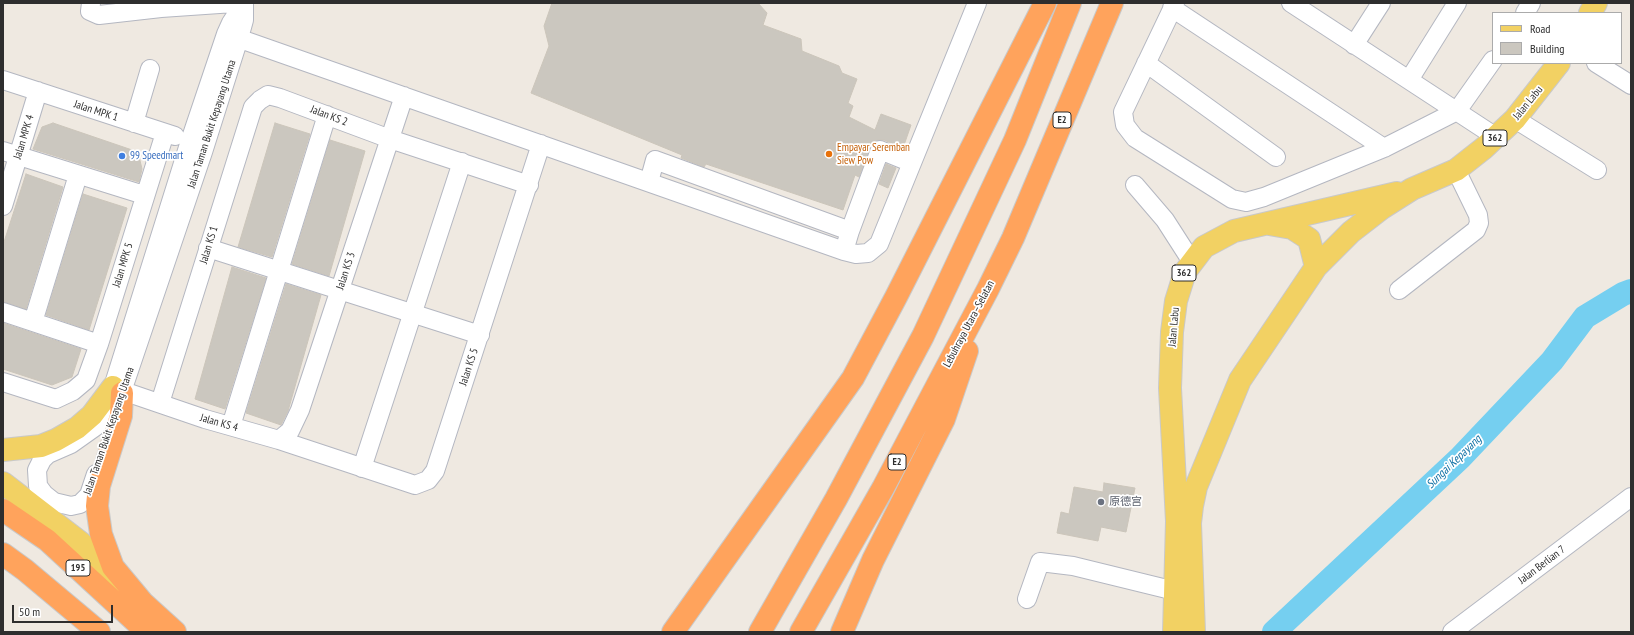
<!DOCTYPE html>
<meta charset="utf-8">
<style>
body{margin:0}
#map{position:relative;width:1634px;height:635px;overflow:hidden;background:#efe9e1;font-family:"PT Sans Narrow",sans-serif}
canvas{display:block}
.frame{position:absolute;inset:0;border:4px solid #2e2e2e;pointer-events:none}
.legend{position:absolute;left:1492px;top:12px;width:130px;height:52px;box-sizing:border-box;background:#fff;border:1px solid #ababab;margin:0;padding:5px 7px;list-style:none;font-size:12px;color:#2e2e2e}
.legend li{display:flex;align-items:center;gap:8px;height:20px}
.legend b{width:20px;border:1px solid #ababab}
.scale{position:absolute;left:12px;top:605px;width:101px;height:18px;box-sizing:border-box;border:2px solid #2e2e2e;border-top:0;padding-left:5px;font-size:12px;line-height:14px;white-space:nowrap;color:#2e2e2e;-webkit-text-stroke:3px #fff;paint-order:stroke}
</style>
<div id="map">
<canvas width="1634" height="635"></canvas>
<div class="frame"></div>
<ul class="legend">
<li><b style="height:5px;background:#f2d163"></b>Road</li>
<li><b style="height:11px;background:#cbc7bf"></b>Building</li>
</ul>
<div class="scale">50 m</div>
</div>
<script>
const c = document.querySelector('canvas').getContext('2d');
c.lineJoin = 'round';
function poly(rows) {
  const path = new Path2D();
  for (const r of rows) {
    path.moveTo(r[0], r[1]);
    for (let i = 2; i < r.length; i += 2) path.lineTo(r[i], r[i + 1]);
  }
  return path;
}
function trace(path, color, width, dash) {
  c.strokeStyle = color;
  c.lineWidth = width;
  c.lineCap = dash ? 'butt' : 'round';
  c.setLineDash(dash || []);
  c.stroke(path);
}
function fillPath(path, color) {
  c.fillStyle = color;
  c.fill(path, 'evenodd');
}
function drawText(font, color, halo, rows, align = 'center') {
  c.font = font + ' "PT Sans Narrow","Noto Sans SC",sans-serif';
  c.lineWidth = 3.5;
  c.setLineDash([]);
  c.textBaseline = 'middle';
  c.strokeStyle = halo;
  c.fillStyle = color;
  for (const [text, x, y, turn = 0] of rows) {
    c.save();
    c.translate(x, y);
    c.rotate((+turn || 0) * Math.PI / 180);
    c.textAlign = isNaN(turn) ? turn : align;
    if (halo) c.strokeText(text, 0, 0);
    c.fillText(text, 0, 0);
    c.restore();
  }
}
const river = poly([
 [1274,632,1460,458,1552,361,1585,317,1623,294,1631,291]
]);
const building = poly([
 [552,3,758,3,767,13,763,25,801,39,802,51,839,66,842,73,857,79,848,103,853,106,849,117,875,130,881,114,911,125,903,148,884,140,878,140,873,142,859,177,855,175,843,210,706,164,704,167,681,158,682,155,531,93,549,46,544,26,552,3],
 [53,123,138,152,142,169,139,182,33,149,42,127,53,123],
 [275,123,310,134,272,257,238,247,275,123],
 [330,140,365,151,329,276,292,264,330,140],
 [886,164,896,168,888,188,879,184,886,164],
 [26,174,63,187,26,309,3,302,3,245,26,174],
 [83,194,127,208,89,330,46,315,83,194],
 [232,267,266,278,225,409,195,399,232,267],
 [286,284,321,295,288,411,281,425,246,413,286,284],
 [3,323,81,349,72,377,52,385,3,369,3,323],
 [1104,483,1135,488,1126,532,1101,527,1098,541,1057,533,1061,512,1069,514,1074,487,1103,492,1104,483]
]);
const minor = poly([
 [91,3,90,11,99,15,161,8,234,3],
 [1175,3,1123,112,1125,125,1135,138,1232,199,1246,202,1264,197,1384,148,1457,111,1493,60],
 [1291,3,1496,137],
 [1172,8,1384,148],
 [1525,13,1531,3],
 [229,35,844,251,856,254,868,253,879,244,977,3],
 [1354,45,1381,3],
 [1146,63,1276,157],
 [1596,63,1631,85],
 [3,80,175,136],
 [1409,80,1457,3],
 [1515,119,1597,170],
 [134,123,150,69],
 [3,151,144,195],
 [649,182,655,160,850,231,844,251],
 [1135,185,1165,220,1192,262],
 [3,206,38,91],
 [850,231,880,150,912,163],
 [208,248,480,335],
 [1399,290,1476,230,1479,223,1478,215,1456,170],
 [3,312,99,344],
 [33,322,78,175],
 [3,382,56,399,73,391,86,380,99,344,165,133],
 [123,391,205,419,279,440,415,485,428,480,435,471,541,144],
 [160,403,253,107,260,100,268,95,280,98,390,139,529,185],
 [117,406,203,152,239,38,244,20,244,3],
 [231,426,327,115],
 [279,440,290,431,300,410,404,96],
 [362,468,462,162],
 [96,474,89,495,80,504,71,506,54,502,44,494,38,486,37,470,42,460,48,454,71,444,95,427,102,418,113,387,190,141,226,34,231,23,244,3],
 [1027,599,1040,562,1073,566,1175,591],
 [1452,632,1631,497]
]);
const major = poly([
 [1590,13,1596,3],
 [1269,224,1292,228,1309,239,1316,267],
 [3,450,41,446,56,440,77,428,92,415,113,387],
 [3,483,81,543,103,572,123,592],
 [1174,632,1177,521,1170,388,1172,332,1176,301,1185,272,1204,247,1234,231,1397,193],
 [1194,632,1190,523,1192,506,1196,487,1240,380,1316,267,1351,232,1382,208,1412,189,1456,170,1484,148,1515,119,1559,63]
]);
const highway = poly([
 [122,393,121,416,99,486,97,506,101,534,113,567,143,603,175,632],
 [3,510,47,540,147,632],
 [3,554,25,570,99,632],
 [673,632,853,378,896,297,1045,3],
 [760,632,836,499,923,336,1015,140,1070,3],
 [801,632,883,488,988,289,1013,238,1112,3],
 [842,632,873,560,944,419,967,351]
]);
const markers = [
 [829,154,4,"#e8710a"],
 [122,156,4,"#3f7fe0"],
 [1101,502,4,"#6b7280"]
];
const shields = [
 [1062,120,18],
 [1495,138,24],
 [1184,273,24],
 [897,462,18],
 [78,568,24]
];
const shieldNames = [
 ["E2",1062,120],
 ["362",1495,138],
 ["362",1184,273],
 ["E2",897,462],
 ["195",78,568]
];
const streetNames = [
 ["Jalan Labu",1528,103,-51],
 ["Jalan MPK 1",96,111,18],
 ["Jalan KS 2",329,116,21],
 ["Jalan Taman Bukit Kepayang Utama",212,124,-72],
 ["Jalan MPK 4",24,137,-73],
 ["Jalan KS 1",209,245,-73],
 ["Jalan MPK 5",123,265,-73],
 ["Jalan KS 3",346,271,-72],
 ["Lebuhraya Utara–Selatan",969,324,-62],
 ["Jalan Labu",1174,327,-85],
 ["Jalan KS 5",469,367,-72],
 ["Jalan KS 4",219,423,16],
 ["Jalan Taman Bukit Kepayang Utama",109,431,-71],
 ["Jalan Berlian 7",1542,565,-37]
];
const foodNames = [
 ["Empayar Seremban",837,148],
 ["Siew Pow",837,161]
];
const shopNames = [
 ["99 Speedmart",130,156]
];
const worshipNames = [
 ["原德宫",1109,502]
];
const waterNames = [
 ["Sungai Kepayang",1454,462,-44]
];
trace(river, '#75cff0', 24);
fillPath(building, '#cbc7bf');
trace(building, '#cbc5ba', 1);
trace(minor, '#b4b7c1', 20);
trace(major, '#c9c9c9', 24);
trace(highway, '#c9c9c9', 24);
trace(minor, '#fff', 18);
trace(major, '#f2d163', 22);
trace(highway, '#ffa35c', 22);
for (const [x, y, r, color] of markers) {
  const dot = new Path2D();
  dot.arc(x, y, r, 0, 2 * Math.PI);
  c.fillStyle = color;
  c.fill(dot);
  trace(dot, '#fff', 1.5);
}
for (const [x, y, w] of shields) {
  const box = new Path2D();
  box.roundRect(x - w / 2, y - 8, w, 16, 3);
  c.fillStyle = '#fff';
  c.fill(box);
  trace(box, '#2e2e2e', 1);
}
drawText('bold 10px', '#2e2e2e', null, shieldNames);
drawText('11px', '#2e2e2e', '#fff', streetNames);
drawText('11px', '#c56008', '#fff', foodNames, 'left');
drawText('11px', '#366cbe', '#fff', shopNames, 'left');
drawText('11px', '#5b616d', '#fff', worshipNames, 'left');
drawText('italic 12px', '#0d6fa3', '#fff', waterNames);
</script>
